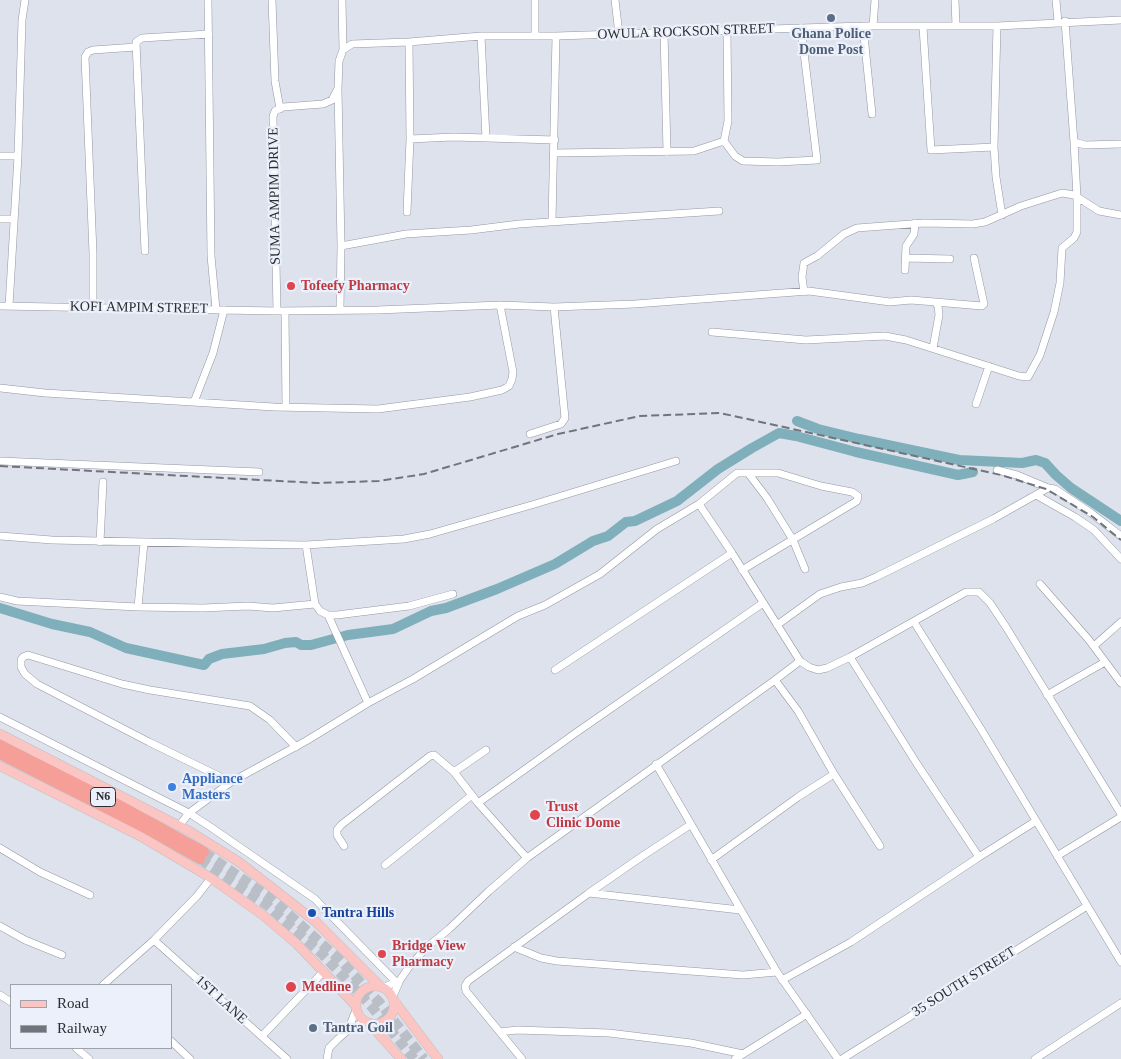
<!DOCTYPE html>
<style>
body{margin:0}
#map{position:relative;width:1121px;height:1059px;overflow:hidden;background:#dee2ed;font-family:Georgia,serif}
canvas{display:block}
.legend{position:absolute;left:10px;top:984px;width:162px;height:65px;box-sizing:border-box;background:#ebf0fb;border:1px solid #9ea2aa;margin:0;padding:6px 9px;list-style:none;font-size:15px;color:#2b2d31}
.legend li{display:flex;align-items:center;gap:10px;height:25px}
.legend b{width:25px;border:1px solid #9ea2aa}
</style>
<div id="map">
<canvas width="1121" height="1059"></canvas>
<ul class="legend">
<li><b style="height:6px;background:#fac5c2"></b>Road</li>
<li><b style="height:6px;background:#71747b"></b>Railway</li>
</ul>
</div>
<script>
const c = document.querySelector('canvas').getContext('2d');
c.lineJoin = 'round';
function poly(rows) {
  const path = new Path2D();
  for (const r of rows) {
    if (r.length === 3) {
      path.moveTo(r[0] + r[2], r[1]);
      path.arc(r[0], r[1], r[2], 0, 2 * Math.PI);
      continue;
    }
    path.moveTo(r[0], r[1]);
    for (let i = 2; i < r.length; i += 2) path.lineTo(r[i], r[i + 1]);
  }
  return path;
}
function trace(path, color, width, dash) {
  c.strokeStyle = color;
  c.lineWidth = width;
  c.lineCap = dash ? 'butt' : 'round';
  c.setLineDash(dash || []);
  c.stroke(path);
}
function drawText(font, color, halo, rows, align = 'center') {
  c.font = font + ' Georgia,serif';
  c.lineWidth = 4.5;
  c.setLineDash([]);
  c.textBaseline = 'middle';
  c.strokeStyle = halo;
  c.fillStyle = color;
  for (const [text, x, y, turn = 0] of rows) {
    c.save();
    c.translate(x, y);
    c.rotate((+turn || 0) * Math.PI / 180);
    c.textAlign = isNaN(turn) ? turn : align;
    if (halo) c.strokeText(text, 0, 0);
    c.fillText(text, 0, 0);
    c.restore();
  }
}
const stream = poly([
 [978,460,980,465]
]);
const river = poly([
 [797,421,818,429,859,439,959,460,1022,463,1036,460,1045,463,1056,475,1071,488,1121,521],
 [0,608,52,624,90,632,126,648,204,665,209,659,222,654,264,649,285,643,296,642,301,645,311,645,348,635,393,629,431,611,446,608,497,589,555,564,593,541,608,536,626,522,635,521,677,501,718,469,752,448,779,433,796,436,856,452,958,475,973,472]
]);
const highwayTunnel = poly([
 [204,852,273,900,340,960,380,1003,424,1059],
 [200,859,268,906,322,954,371,1006,414,1059]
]);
const minor = poly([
 [208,0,211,256,216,309],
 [272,0,275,81,280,109],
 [535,0,535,36],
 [615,0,619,34],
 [955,0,956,26],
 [1056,0,1058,22],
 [863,26,872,114],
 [873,26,875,0],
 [997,26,994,147,996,177,1002,215],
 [923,27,931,150,994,147],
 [664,32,667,152],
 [481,36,486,138],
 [343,50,352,44,409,42,481,36,556,36,863,26,997,26,1121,20],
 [410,139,453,137,555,140],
 [724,141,735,156,743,161,778,162,817,160,801,28],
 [1074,142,1085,145,1121,144],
 [554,153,694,151,724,141,728,121,727,30],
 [0,156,18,156],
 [407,212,410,139,409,42],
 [0,219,14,219],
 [552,222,556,36],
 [341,246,406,234,471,230,519,224,719,211],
 [145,251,136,42,142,38,209,34],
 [906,258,950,259],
 [905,270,906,246,914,234,915,223],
 [804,292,802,277,804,263,817,256,844,234,857,228,924,223,973,224,985,222,1021,206,1062,193,1074,195,1099,211,1121,215],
 [935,302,982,306,984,304,974,258],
 [0,306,277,311,378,310,500,305,554,307,635,304,809,291,890,302,911,300,935,302,938,306,939,315,933,348],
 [9,306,18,156,22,20,25,0],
 [93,306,93,253,85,57,88,52,93,50,136,47],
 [340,309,341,246,338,89,339,61,343,50,342,0],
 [277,311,273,116,275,111,283,107,323,104,332,100,337,90],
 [285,311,286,407],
 [712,332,806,340,885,336,906,340,1019,376,1028,377,1040,355,1054,312,1060,283,1062,248,1074,238,1077,232,1077,197,1074,142,1065,21],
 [0,388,45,393,274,407,378,409,470,397,502,390,509,386,512,379,513,372,500,305],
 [194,402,213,353,224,310],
 [976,404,989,366],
 [530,434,561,424,565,418,554,307],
 [0,461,259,472],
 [997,470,1017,475,1048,488,1055,489,1091,513,1121,536],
 [748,473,767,498,785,527,793,540,805,569],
 [1036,495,1075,517,1094,530,1121,559],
 [699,504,732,553,800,661,809,667,818,670,827,668,850,657,966,592,979,592,990,603,1006,627,1121,814],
 [0,536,52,540,241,544,306,545,404,539,430,534,535,504,676,461],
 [100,542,103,482],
 [306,545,315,604],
 [1040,584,1089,640,1121,683],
 [0,597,17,601,138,607,203,608,248,606,273,608,315,604,320,611,328,615,337,615,409,606,453,594],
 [138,607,144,543],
 [328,615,368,703],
 [914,622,981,729,1121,962],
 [777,625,820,594,841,587,862,583,876,577,993,519,1048,488],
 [1094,646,1121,622],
 [850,657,917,764,979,857],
 [555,670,732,553],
 [775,680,798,711,834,774,880,846],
 [1047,695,1105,662],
 [0,717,189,813,212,828,315,899,398,984],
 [656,764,777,972,838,1059],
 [454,772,486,750],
 [231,782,149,742,37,684,25,674,21,667,21,660,23,657,28,655,122,684,150,690,250,706,270,720,296,747],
 [478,803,577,732,763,603],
 [179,826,189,813,231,782,306,741,368,703,413,679,518,616,545,605,600,574,657,529,699,504,737,473,778,473,821,486,852,492,858,496,857,501,742,570],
 [344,846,337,835,337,830,341,825,430,756,434,755,454,772,478,803,527,858],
 [0,848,40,872,90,895],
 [1057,856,1121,817],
 [711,860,798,797,834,774],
 [385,865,472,795],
 [589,893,740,910],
 [0,926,25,940,62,955],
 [154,940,287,1059],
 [514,947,541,958,557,961,743,975,777,972],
 [782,980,851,942,979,857,1036,821],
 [103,985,154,940,197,896,211,878],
 [383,988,400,980],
 [0,995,11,1002],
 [393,996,400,980,409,967,426,948,449,929,489,891,527,858,775,680,800,661],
 [348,1030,356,1010],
 [500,1032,517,1030,609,1033,691,1043,743,1054],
 [262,1036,324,971],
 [171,1041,190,1059],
 [76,1048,89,1059],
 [327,1059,329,1048,338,1039,348,1030,365,1022],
 [522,1059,466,991,465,986,468,981,589,893,644,855,690,825],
 [735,1059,807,1014],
 [842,1059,1087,906],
 [1035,1059,1121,1003]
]);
const major = poly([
 [0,734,189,831,239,862,316,922,381,987],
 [0,766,140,836,211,878,264,916,297,944,356,1006],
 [375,1005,19],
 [395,1002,438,1059],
 [370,1024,401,1059]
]);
const highway = poly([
 [0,745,119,805,204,852],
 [0,754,145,828,200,859]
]);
const rail = poly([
 [0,466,317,483,379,481,424,474,558,434,640,416,720,413,1001,475,1046,489,1093,517,1121,540]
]);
const markers = [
 [831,18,5,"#5c6f8a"],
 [291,286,5,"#e0444e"],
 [172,787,5,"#3f7fe0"],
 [535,815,6,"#e0444e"],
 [312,913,5,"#1a4fb4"],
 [382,954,5,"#e0444e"],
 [291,987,6,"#e0444e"],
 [313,1028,5,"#5c6f8a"]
];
const shields = [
 [103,797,25]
];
const shieldNames = [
 ["N6",103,797]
];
const streetNames = [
 ["OWULA ROCKSON STREET",686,32,-2],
 ["SUMA AMPIM DRIVE",275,196,-91],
 ["KOFI AMPIM STREET",139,308,1],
 ["35 SOUTH STREET",964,982,-32],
 ["1ST LANE",221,1000,42]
];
const serviceNames = [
 ["Ghana Police",831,34],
 ["Dome Post",831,50],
 ["Tantra Goil",323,1028,"left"]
];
const healthNames = [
 ["Tofeefy Pharmacy",301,286],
 ["Trust",546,807],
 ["Clinic Dome",546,823],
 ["Bridge View",392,946],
 ["Pharmacy",392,962],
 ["Medline",302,987]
];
const shopNames = [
 ["Appliance",182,779],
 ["Masters",182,795]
];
const transitNames = [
 ["Tantra Hills",322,913]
];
trace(stream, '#7eafba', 2);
trace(river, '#7eafba', 10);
trace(highwayTunnel, '#babec7', 10, [10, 5]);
trace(minor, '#9397a1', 8);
trace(major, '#bfc0c1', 10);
trace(highway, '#bfc0c1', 11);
trace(minor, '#fff', 7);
trace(major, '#fac5c2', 9);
trace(highway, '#f69f99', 10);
trace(rail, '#71747b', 2, [8, 4]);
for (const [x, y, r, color] of markers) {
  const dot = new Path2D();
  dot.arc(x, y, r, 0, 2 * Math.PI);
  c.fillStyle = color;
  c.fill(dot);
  trace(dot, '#ebf0fb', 2);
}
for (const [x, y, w] of shields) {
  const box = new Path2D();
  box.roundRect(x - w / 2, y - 9.5, w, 19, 4);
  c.fillStyle = '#ebf0fb';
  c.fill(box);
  trace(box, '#2b2d31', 1);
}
drawText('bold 12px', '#2b2d31', null, shieldNames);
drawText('14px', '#2b2d31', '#ebf0fb', streetNames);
drawText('bold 14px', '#4e5e75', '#ebf0fb', serviceNames);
drawText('bold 14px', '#be3a42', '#ebf0fb', healthNames, 'left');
drawText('bold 14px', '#366cbe', '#ebf0fb', shopNames, 'left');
drawText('bold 14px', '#164399', '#ebf0fb', transitNames, 'left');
</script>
